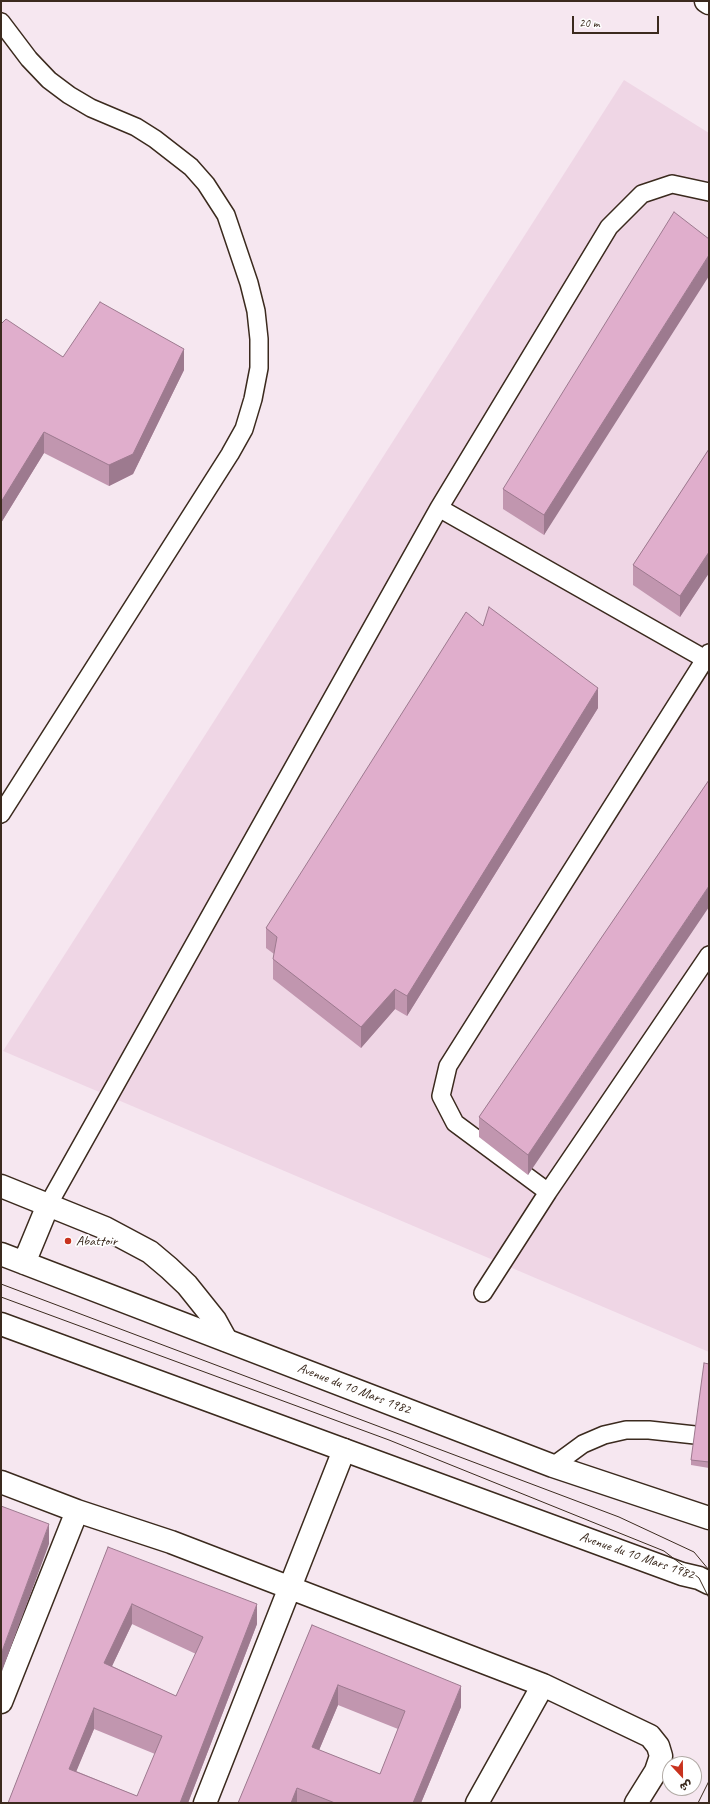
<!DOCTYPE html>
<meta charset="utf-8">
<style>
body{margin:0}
#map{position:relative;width:710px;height:1804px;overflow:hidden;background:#f6e7f0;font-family:Caveat,"Playpen Sans Arabic",sans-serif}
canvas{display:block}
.frame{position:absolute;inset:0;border:2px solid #3b2a1e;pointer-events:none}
.north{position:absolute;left:662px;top:1756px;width:40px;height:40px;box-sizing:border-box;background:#fff;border:1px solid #b1aaa5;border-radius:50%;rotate:158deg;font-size:11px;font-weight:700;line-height:16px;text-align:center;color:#3b2a1e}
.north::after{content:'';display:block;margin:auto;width:14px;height:18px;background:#c8321e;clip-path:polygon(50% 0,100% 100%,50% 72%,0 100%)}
.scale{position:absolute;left:572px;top:16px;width:87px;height:18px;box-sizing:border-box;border:2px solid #3b2a1e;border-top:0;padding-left:5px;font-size:12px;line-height:14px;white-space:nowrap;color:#3b2a1e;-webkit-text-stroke:3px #fff;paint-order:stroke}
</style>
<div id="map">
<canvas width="710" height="1804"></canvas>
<div class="frame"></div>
<div class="north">ش</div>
<div class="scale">20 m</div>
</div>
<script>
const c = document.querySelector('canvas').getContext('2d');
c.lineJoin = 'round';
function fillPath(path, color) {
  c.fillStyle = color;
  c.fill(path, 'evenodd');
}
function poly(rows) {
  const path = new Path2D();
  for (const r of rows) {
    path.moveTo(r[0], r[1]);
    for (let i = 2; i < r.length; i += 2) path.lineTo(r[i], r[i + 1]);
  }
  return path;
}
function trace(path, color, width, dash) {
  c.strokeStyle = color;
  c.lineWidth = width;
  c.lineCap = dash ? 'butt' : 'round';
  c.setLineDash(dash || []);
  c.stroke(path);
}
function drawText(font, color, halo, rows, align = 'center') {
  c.font = font + ' Caveat,sans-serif';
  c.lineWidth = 3.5;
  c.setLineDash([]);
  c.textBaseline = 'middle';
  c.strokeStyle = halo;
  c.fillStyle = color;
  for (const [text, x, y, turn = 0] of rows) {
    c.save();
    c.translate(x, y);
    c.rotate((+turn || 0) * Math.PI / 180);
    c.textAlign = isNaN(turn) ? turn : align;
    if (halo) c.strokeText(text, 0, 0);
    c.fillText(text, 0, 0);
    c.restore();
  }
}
const built = poly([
 [624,80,709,133,709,1352,3,1051]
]);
const lane = poly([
 [1,22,29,59,49,80,69,95,91,108,136,127,155,139,191,167,206,184,226,215,249,283,256,311,259,339,259,368,253,399,244,429,230,454,1,814],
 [439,508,705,659],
 [548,1192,455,1123,441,1096,448,1066,709,653],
 [48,1205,439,508,609,227,642,194,672,184,709,192],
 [483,1293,548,1192,709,955],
 [553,1466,583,1444,604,1435,626,1430,649,1430,695,1435]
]);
const street = poly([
 [706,1,709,3],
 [1,1186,105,1228,150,1252,169,1268,187,1285,215,1320,226,1340],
 [1,1482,77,1511,171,1542,543,1685,650,1736,658,1746,661,1756,656,1771,636,1803],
 [1,1702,77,1511],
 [205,1803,344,1450],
 [477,1803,543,1685]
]);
const secondary = poly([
 [1,1254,553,1466,709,1518],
 [24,1263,48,1205],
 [1,1324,682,1574,699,1578,709,1583]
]);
const tram = poly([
 [1,1284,619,1517,694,1552,709,1570],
 [1,1297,389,1440,664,1551,699,1578,709,1598],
 [698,1803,709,1781]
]);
const wall = poly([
 [709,239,544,535,503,509,503,489],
 [1,324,63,357,184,370,133,474,109,486,44,453,1,523],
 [709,449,709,573,680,617,633,585,633,565],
 [483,626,598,708,407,1016,395,1009,361,1048,273,979,273,959,274,954,266,948,266,928],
 [709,780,528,1175,479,1137,479,1117],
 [709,1364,709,1468,691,1465,691,1460],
 [108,1547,257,1624,188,1803,8,1803],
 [132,1624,196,1654,176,1696,112,1666],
 [94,1729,155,1754,137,1796,76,1771],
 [312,1625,461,1707,421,1803,238,1803],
 [338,1705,398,1729,380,1774,319,1750]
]);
const shadedWall = poly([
 [709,255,709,276,544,535,544,515],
 [184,349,184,370,133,474,109,486,109,465],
 [44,432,44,453,1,523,1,502],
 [709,552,709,573,680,617,680,596],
 [598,688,598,708,407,1016,407,996],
 [709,886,709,907,528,1175,528,1155],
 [395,989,395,1009,361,1048,361,1027],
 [49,1524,49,1544,1,1674,1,1654],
 [132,1604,132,1624,104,1683,104,1663],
 [257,1604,257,1624,188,1803,180,1803],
 [338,1685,338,1705,312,1767,312,1747],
 [461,1686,461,1707,421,1803,413,1803],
 [94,1708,94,1729,69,1789,69,1769],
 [297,1788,297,1803,291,1803]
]);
const building = poly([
 [674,212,709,239,709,255,544,515,503,489,674,212],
 [100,302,184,349,133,454,109,465,44,432,1,502,1,324,6,319,63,357,100,302],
 [709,449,709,552,680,596,633,565,709,449],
 [489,607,598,688,407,996,395,989,361,1027,273,959,277,937,266,928,466,612,483,626,489,607],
 [709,780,709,886,528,1155,479,1117,709,780],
 [704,1363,709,1364,709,1462,691,1460,704,1363],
 [1,1506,49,1524,1,1654,1,1506],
 [108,1547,257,1604,180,1803,8,1803,108,1547],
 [132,1604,203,1637,176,1696,104,1663,132,1604],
 [94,1708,162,1736,137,1796,69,1769,94,1708],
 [312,1625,461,1686,413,1803,335,1803,297,1788,291,1803,238,1803,312,1625],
 [338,1685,405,1711,380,1774,312,1747,338,1685]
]);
const markers = [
 [68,1241,4,"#c8321e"]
];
const poiNames = [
 ["Abattoir",76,1241]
];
const streetNames = [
 ["Avenue du 10 Mars 1982",354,1389,21],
 ["Avenue du 10 Mars 1982",637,1556,19]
];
fillPath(built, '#efd6e5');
trace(lane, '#3b2a1e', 20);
trace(street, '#3b2a1e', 25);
trace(secondary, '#3b2a1e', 25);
trace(lane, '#fff', 17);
trace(street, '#fff', 22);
trace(secondary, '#fff', 22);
trace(tram, '#3b2a1e', 1);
fillPath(wall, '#c196af');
fillPath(shadedWall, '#9d7a8f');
fillPath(building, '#e0aecc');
trace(building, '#9d7a8f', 1);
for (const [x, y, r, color] of markers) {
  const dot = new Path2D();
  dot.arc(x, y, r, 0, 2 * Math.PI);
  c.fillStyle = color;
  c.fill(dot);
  trace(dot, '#fff', 1.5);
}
drawText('14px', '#3b2a1e', '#fff', poiNames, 'left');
drawText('14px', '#3b2a1e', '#fff', streetNames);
</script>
